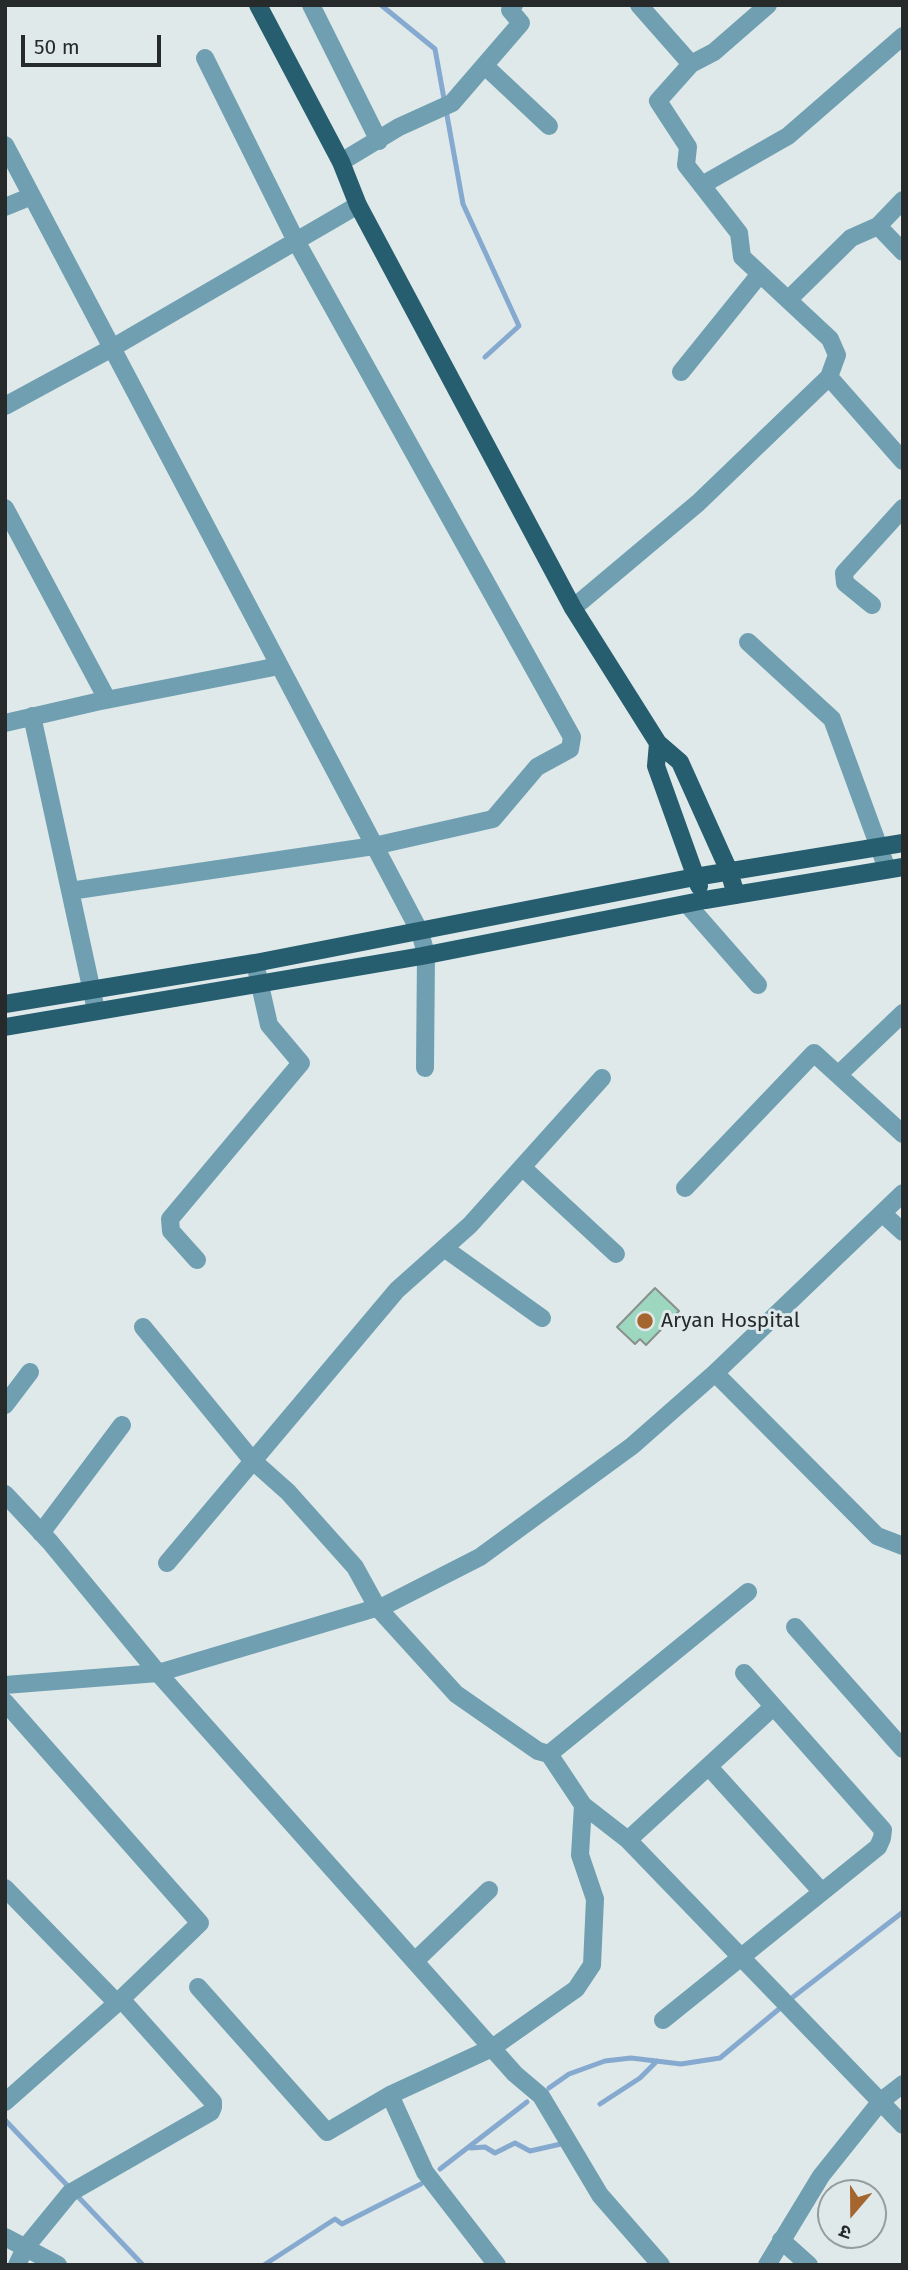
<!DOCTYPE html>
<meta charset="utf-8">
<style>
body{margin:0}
#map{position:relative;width:908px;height:2270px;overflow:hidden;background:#dfe9e9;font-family:"Fira Sans","Noto Sans Devanagari",sans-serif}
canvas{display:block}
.frame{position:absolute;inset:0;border:7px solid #262a2a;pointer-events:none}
.north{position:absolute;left:817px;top:2179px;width:70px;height:70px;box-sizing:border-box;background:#dfe9e9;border:2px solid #959d9d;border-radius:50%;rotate:200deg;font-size:19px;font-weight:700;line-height:28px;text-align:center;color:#262a2a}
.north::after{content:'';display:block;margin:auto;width:24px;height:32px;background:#a5652e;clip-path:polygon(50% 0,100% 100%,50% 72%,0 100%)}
.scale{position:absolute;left:21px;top:35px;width:140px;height:32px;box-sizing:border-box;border:4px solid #262a2a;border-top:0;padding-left:9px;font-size:21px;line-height:24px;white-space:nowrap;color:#262a2a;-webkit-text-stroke:5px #dfe9e9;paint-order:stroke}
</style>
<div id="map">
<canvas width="908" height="2270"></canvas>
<div class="frame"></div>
<div class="north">उ</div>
<div class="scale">50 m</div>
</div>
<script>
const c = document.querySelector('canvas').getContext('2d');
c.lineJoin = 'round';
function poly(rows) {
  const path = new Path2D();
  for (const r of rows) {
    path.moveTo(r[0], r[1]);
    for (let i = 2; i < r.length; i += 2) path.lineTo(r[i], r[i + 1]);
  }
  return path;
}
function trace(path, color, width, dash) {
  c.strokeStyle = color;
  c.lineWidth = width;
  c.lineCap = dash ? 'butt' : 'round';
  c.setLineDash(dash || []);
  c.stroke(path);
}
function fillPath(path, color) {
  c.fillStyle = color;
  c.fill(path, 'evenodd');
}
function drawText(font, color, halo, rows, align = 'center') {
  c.font = font + ' "Fira Sans",sans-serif';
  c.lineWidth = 6;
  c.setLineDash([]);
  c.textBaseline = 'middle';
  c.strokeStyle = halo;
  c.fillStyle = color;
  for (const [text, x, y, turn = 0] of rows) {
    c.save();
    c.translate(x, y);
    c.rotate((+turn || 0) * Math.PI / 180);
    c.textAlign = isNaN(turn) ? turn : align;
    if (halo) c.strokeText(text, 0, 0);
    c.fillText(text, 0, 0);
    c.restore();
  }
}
const stream = poly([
 [381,5,435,49,463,204,519,326,485,357],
 [793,1997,903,1912],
 [549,2088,569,2074,605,2061,631,2058,681,2064,720,2058,779,2009],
 [600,2104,640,2078,657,2061],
 [5,2120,143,2265],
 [471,2148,485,2147,495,2153,515,2143,530,2151,561,2144],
 [440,2169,527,2102],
 [264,2265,335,2219,342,2224,421,2184]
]);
const building = poly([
 [655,1288,679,1311,646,1345,640,1339,635,1344,617,1327,655,1288]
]);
const minor = poly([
 [311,5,379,141],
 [639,5,691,64],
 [485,66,549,126],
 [5,145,420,932,426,954,425,1068],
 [341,162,399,127,452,103,521,23,510,10,514,5],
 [702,185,788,136,903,36],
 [5,207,32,196],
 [878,226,903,252],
 [788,300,851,238,878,226,903,200],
 [681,372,760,274],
 [829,377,903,461],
 [5,406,112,348,358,205],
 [5,508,107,699],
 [872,605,845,583,844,573,903,508],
 [573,608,698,503,829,377,837,355,830,339,742,257,739,233,686,165,688,147,658,101,691,64,714,52,768,5],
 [748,642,832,719,887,869],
 [32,716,96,1010],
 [5,723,96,702,279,666],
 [70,891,374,846,493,819,537,767,570,749,572,737,296,241,205,58],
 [687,904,758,985],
 [838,1075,903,1013],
 [522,1167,616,1254],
 [685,1188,814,1053,903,1134],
 [882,1213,903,1232],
 [444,1248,542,1318],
 [197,1260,171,1231,170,1219,301,1063,269,1025,255,963],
 [143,1327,252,1460,288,1492,355,1567,377,1607,456,1694,538,1751,549,1754,748,1592],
 [715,1373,877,1536,903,1546],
 [5,1405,30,1372],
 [5,1494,50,1542,158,1673,515,2074,541,2096,600,2195,661,2265],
 [41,1533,122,1425],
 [167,1563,397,1290,470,1225,602,1078],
 [795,1627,903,1749],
 [5,1685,158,1673,386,1605,480,1557,632,1446,715,1373,903,1193],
 [5,1702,200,1923,117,2003,5,2102],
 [549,1754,583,1805,628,1840,903,2125],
 [709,1767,821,1891],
 [628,1840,773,1707],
 [5,1888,117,2003],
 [415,1961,489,1890],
 [198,1987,327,2132,390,2095,492,2048,576,1989,592,1965,595,1899,580,1855,583,1805],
 [663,2020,878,1847,882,1838,883,1830,744,1673],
 [390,2095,425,2172,497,2265],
 [5,2237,58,2265],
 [781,2240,809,2265],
 [17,2265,25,2248,70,2193,211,2112,213,2107,213,2102,121,1999],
 [767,2265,821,2176,881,2101,903,2084]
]);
const major = poly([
 [258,5,341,162,358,205,573,608,658,743,680,762,729,871,736,895],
 [658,743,656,766,699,886],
 [5,1004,255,963,695,877,903,843],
 [5,1027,422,956,705,900,903,867]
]);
const markers = [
 [645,1321,9,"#a5652e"]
];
const poiNames = [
 ["Aryan Hospital",661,1321]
];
trace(stream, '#86aacf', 5);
fillPath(building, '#9ed7c0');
trace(building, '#88908c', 2);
trace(minor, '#6f9fb1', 18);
trace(major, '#265e70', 18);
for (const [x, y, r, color] of markers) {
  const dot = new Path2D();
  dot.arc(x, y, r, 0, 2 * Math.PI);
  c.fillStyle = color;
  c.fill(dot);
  trace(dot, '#dfe9e9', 2.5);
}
drawText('21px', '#262a2a', '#dfe9e9', poiNames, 'left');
</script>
